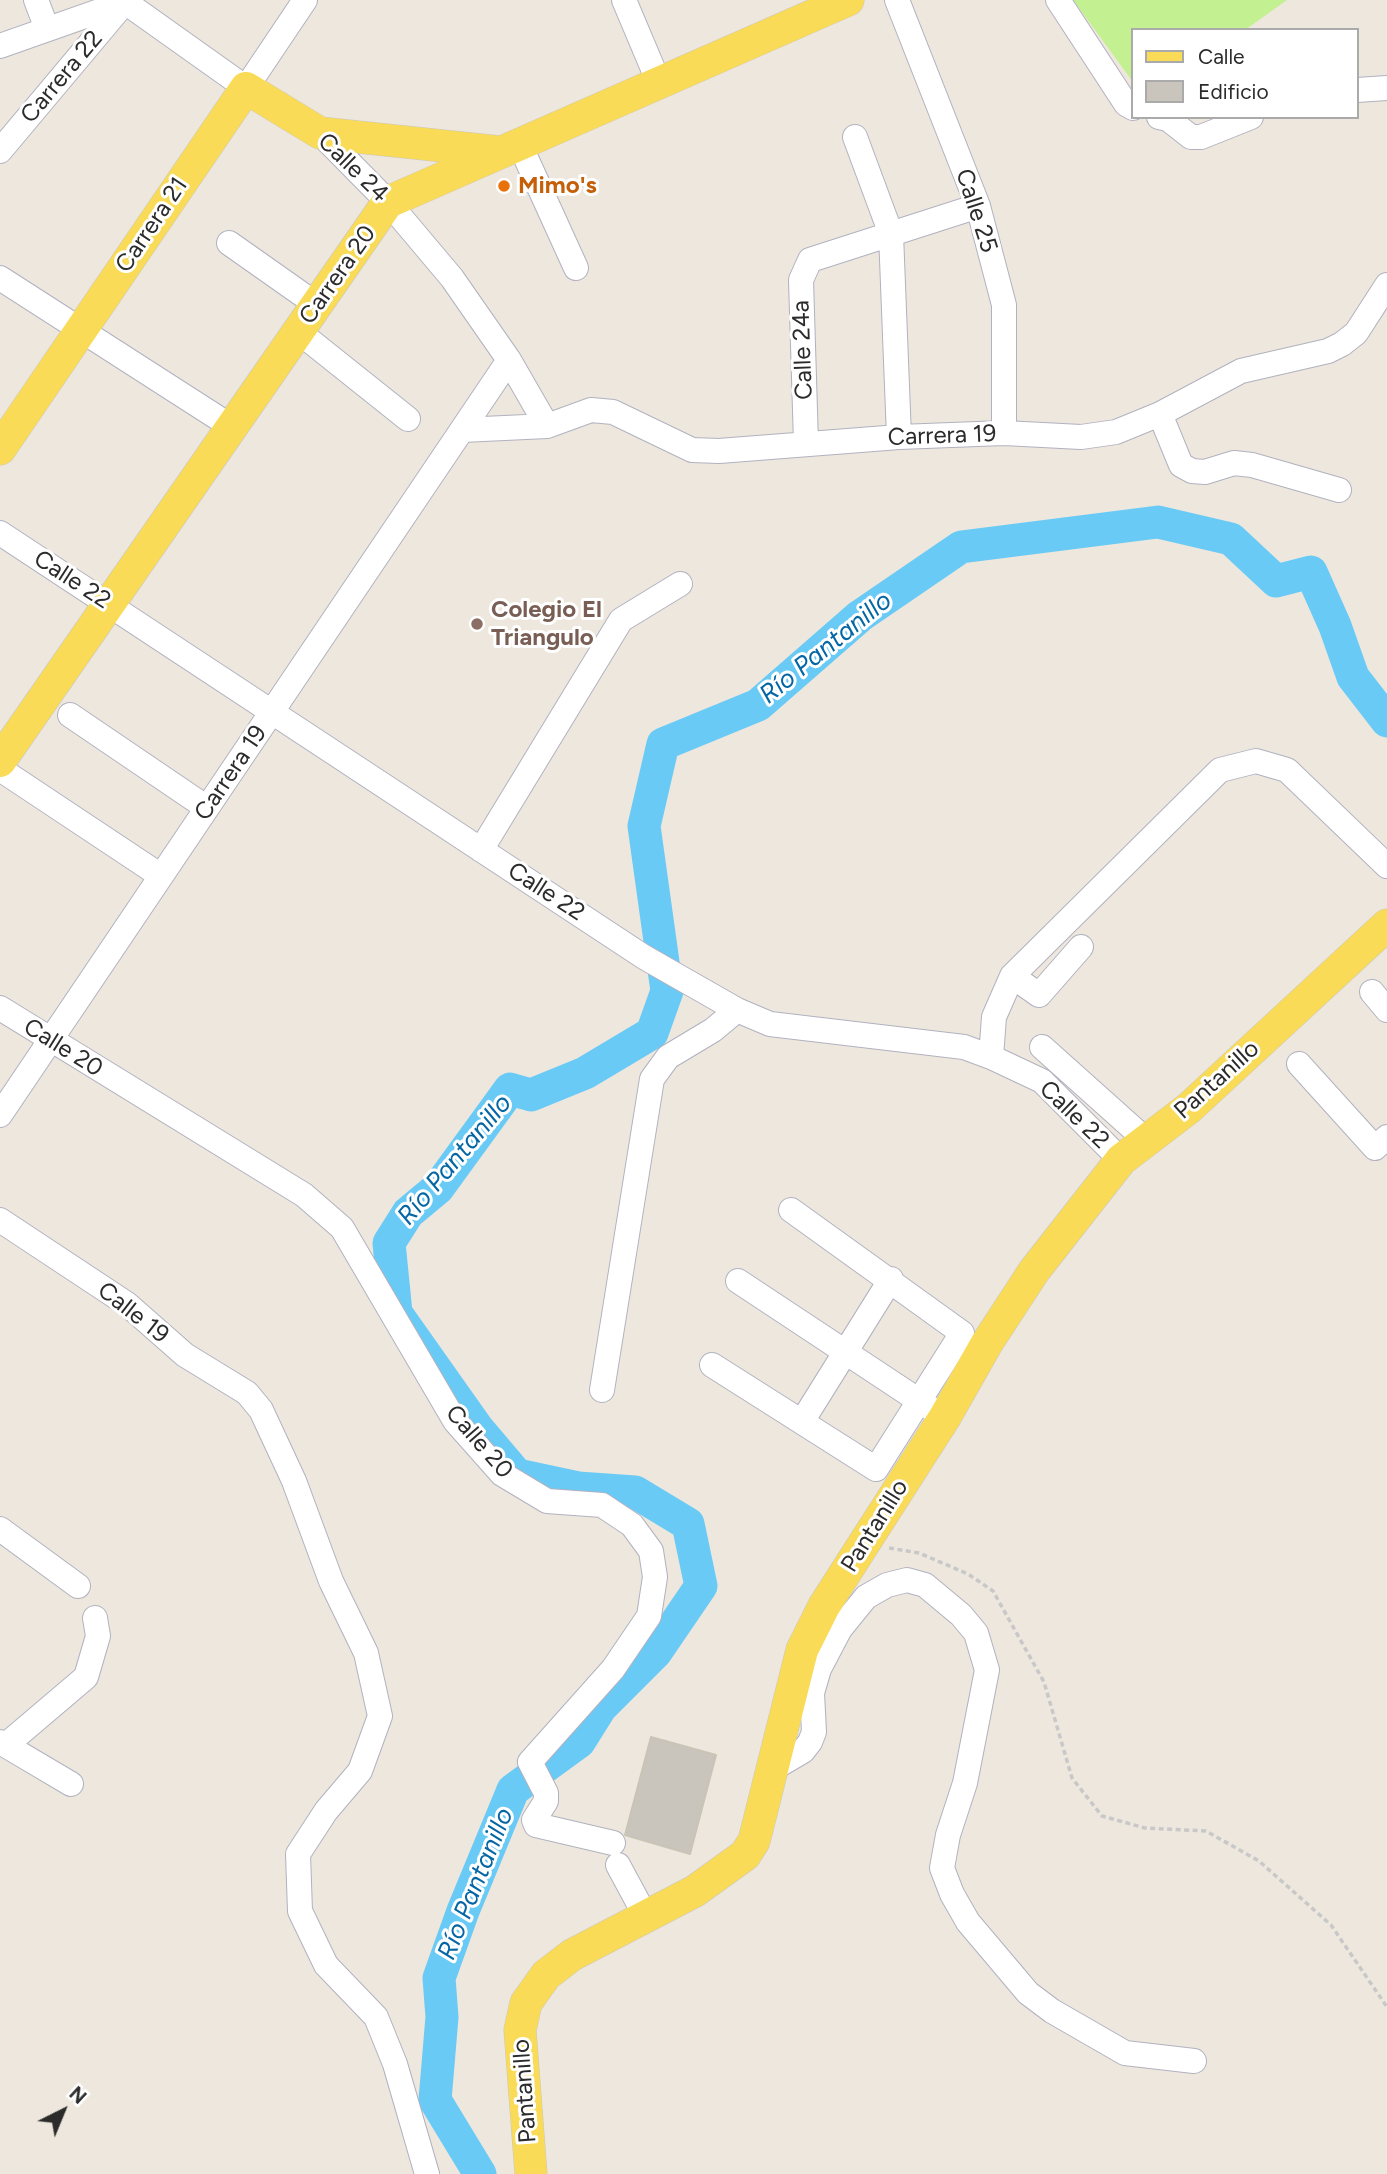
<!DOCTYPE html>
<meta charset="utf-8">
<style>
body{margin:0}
#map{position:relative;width:1387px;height:2174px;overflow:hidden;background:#eee7dd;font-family:Figtree,sans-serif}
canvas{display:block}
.legend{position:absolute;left:1131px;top:28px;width:228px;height:91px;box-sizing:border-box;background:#fff;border:2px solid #aaa;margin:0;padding:9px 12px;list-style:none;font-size:21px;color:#2b2b2b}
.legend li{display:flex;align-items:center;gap:14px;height:35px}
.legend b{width:35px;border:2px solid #aaa}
.north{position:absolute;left:28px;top:2076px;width:70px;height:70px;-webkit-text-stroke:5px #fff;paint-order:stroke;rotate:43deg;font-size:19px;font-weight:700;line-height:28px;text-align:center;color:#2b2b2b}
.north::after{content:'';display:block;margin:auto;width:24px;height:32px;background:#2b2b2b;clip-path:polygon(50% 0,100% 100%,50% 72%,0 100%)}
</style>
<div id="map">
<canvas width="1387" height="2174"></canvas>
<ul class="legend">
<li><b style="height:9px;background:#f9db57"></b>Calle</li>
<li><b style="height:19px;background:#c9c4bc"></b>Edificio</li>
</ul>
<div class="north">N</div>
</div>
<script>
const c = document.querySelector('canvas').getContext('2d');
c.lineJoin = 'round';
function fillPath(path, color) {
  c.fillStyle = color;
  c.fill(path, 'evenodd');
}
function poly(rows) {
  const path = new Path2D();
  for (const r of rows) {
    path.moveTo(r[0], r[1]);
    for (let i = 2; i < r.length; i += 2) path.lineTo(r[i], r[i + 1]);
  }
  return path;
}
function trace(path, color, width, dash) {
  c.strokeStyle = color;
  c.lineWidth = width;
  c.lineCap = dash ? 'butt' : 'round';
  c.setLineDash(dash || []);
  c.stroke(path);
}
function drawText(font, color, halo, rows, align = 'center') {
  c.font = font + ' Figtree,sans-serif';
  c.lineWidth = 6;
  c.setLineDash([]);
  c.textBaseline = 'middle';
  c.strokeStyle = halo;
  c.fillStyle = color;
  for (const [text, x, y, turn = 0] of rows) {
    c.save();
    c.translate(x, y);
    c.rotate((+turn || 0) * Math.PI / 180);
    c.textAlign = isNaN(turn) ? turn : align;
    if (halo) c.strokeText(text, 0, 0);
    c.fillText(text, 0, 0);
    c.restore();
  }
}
const pitch = poly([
 [1073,0,1287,0,1245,30,1133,30,1133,82]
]);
const river = poly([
 [480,2174,435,2100,442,2017,439,1978,463,1911,513,1790,579,1742,601,1707,656,1652,701,1586,688,1524,635,1492,578,1488,517,1475,478,1429,396,1313,389,1243,408,1213,438,1188,510,1089,531,1095,585,1073,652,1033,667,991,644,826,663,744,758,705,860,616,961,547,1158,522,1231,539,1276,581,1311,572,1335,626,1353,677,1387,721]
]);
const building = poly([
 [651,1737,716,1755,690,1854,625,1835,651,1737]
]);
const path = poly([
 [889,1548,919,1553,968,1574,993,1591,1044,1682,1072,1778,1102,1816,1145,1828,1206,1831,1259,1861,1331,1925,1387,2007]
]);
const minor = poly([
 [36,0,47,29],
 [624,0,659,83],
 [897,0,978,206,1004,305,1004,433],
 [1058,0,1126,104,1133,108],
 [125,2,246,88,305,0],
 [0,46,125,2],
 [1357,90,1387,88],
 [1159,117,1168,119,1191,137,1201,137,1251,117],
 [320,133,388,202,452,278,509,360,547,426],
 [855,137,891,234,899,437],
 [520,145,576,268],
 [0,151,125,2],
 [229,243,317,305],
 [0,278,232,427],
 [299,332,408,419],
 [1160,414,1181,465,1192,471,1205,472,1234,463,1252,465,1339,490],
 [462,430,547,426,591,410,613,412,692,450,719,451,899,437,1004,433,1081,437,1116,432,1160,414,1241,371,1328,351,1342,344,1356,333,1387,285],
 [806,443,801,280,810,260,978,206],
 [0,533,644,957,737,1010,770,1024,964,1047,991,1057,1042,1081,1121,1160],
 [70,715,207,808],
 [0,769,161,876],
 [481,850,621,620,680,584],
 [1012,976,1039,995,1081,947],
 [1372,992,1387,1010],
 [0,1008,304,1195,342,1228,455,1421,502,1474,547,1501,602,1505,632,1525,651,1551,655,1577,649,1616,613,1669,530,1762,546,1793,546,1801,534,1820,536,1825,613,1843],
 [1042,1047,1147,1141],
 [991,1057,994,1017,1012,976,1220,770,1256,761,1287,770,1387,866],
 [1299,1064,1375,1148,1387,1137],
 [0,1115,509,360],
 [0,1220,127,1304,185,1355,247,1393,261,1410,294,1481,331,1581,366,1653,380,1716,360,1771,326,1811,298,1854,300,1911,326,1965,376,2017,395,2064,427,2174],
 [738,1281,933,1410],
 [712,1365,876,1469,962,1333,791,1210],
 [602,1390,652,1079,668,1057,713,1030,737,1010],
 [803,1420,891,1279],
 [0,1529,78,1586],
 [0,1742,71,1784],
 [6,1745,86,1677,98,1636,95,1618],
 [769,1771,803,1751,810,1742,814,1732,812,1693,819,1669,840,1629,866,1597,887,1585,907,1580,925,1585,961,1615,976,1633,987,1670,965,1783,948,1835,942,1868,952,1894,968,1922,1028,1993,1052,2011,1125,2053,1194,2061],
 [618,1865,646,1917]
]);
const major = poly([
 [0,449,246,88,320,133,500,152],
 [0,761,388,202,848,0],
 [531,2174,520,2030,526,2003,546,1975,572,1955,695,1891,745,1855,754,1841,802,1650,824,1606,945,1417,987,1343,1034,1271,1121,1160,1189,1108,1387,925]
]);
const markers = [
 [504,186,7,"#e8710a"],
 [477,624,7,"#8d6e63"]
];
const streetNames = [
 ["Carrera 22",62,77,-50],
 ["Calle 24",353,168,44],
 ["Calle 25",976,211,72],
 ["Carrera 21",152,225,-56],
 ["Carrera 20",338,275,-55],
 ["Calle 24a",803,350,-92],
 ["Carrera 19",942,436,-2],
 ["Calle 22",72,580,33],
 ["Carrera 19",231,773,-56],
 ["Calle 22",546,892,33],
 ["Calle 20",63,1048,32],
 ["Pantanillo",1217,1080,-42],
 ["Calle 22",1074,1115,44],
 ["Calle 19",133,1313,38],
 ["Calle 20",479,1442,49],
 ["Pantanillo",875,1526,-58],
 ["Pantanillo",525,2091,-94]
];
const foodNames = [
 ["Mimo's",518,186]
];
const educationNames = [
 ["Colegio El",491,610],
 ["Triangulo",491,638]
];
const waterNames = [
 ["Río Pantanillo",826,648,-39],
 ["Río Pantanillo",455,1160,-50],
 ["Río Pantanillo",476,1884,-68]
];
fillPath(pitch, '#c3f091');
trace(river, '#6acaf6', 33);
fillPath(building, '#c9c4bc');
trace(building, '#cac4b6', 2);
trace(minor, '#b1b2c0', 26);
trace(major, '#c8c8c8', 33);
trace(path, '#c8c8c8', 3.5, [5, 3.5]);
trace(minor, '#fff', 24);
trace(major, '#f9db57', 32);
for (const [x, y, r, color] of markers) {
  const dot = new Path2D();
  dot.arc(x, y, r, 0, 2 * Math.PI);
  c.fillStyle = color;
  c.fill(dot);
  trace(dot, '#fff', 2.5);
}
drawText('24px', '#2b2b2b', '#fff', streetNames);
drawText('bold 24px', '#c56008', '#fff', foodNames, 'left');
drawText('bold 24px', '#785e54', '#fff', educationNames, 'left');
drawText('italic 26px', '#0566a5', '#fff', waterNames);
</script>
